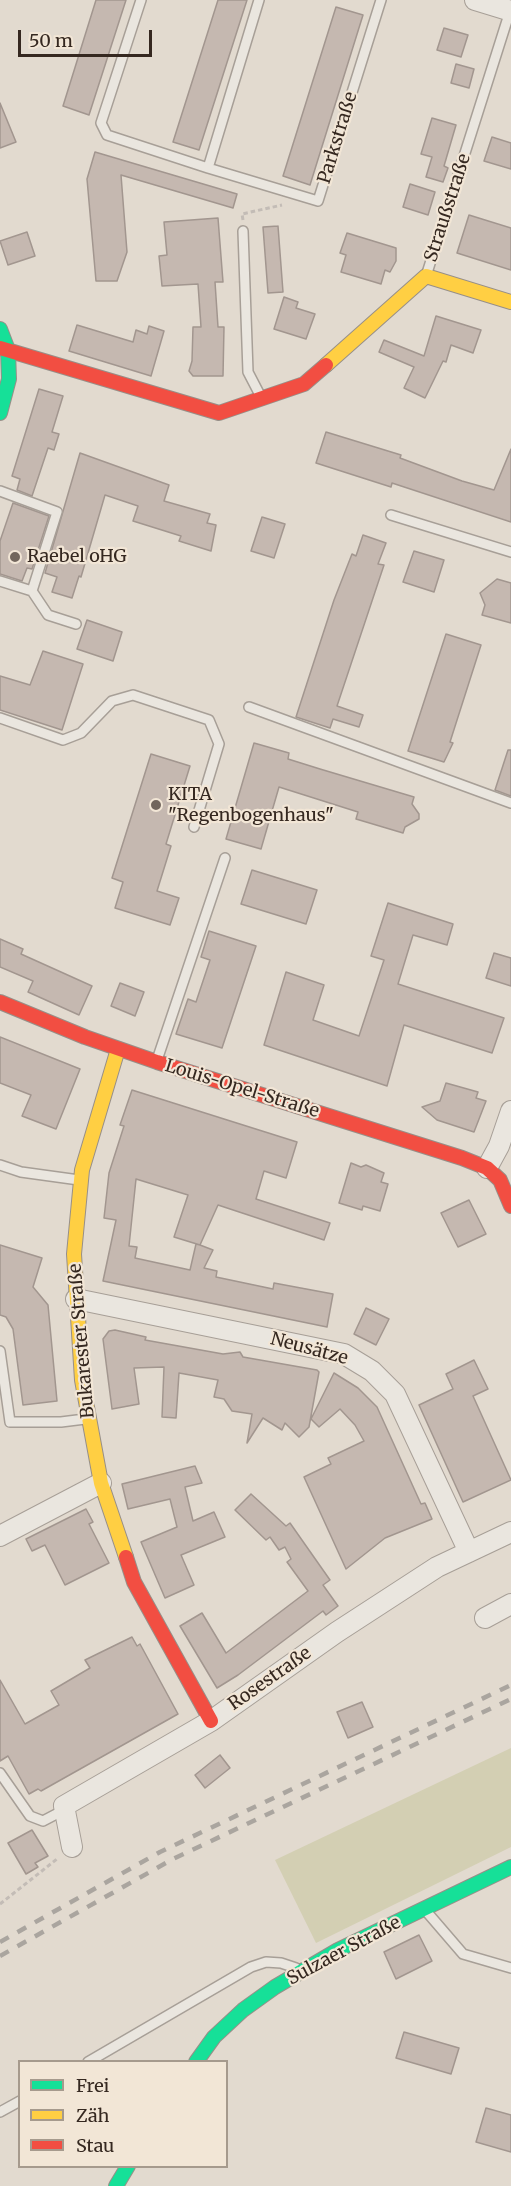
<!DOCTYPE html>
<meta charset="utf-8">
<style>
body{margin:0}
#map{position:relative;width:511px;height:2186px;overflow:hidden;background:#e2dacf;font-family:Merriweather,serif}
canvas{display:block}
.legend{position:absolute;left:18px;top:2060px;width:210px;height:108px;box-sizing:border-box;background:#f2e6d6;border:2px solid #a69a8d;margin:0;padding:8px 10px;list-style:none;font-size:18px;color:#352820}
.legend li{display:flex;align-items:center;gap:12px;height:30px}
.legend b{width:30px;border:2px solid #a69a8d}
.scale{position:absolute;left:18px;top:30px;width:134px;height:27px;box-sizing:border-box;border:3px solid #352820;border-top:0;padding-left:8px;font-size:18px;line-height:21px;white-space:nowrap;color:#352820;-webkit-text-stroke:4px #f2e6d6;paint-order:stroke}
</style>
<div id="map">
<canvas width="511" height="2186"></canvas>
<ul class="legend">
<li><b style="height:8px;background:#16e098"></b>Frei</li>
<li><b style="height:8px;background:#ffcf43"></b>Zäh</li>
<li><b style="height:8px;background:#f24e42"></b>Stau</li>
</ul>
<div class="scale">50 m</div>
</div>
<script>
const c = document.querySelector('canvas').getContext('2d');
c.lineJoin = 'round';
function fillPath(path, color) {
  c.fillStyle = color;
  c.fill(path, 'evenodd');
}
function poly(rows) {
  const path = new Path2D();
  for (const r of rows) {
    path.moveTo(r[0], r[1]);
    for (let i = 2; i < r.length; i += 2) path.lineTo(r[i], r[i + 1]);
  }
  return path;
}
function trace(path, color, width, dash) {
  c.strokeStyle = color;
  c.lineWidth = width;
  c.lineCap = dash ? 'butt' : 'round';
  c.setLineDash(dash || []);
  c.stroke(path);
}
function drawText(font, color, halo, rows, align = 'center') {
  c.font = font + ' Merriweather,serif';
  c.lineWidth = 4.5;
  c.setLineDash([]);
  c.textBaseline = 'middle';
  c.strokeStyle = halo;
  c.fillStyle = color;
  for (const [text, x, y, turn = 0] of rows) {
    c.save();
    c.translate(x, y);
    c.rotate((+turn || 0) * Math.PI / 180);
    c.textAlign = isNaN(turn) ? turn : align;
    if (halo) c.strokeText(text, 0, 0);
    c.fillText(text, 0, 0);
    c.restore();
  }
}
const green = poly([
 [511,1748,511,1847,316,1943,275,1860]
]);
const building = poly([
 [96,0,126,0,89,115,63,106,96,0],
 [218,0,247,0,199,150,173,142,218,0],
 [336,7,363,15,310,185,283,176,336,7],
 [444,28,468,35,461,57,437,50,444,28],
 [456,64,474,69,469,88,451,83,456,64],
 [0,103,16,142,0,148,0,103],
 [432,118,456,125,444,166,448,168,443,182,426,177,432,157,421,154,432,118],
 [492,137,511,143,511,169,484,161,492,137],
 [95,152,237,194,233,208,121,175,127,252,117,281,96,281,87,179,95,152],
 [410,184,435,192,428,215,403,207,410,184],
 [469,215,511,228,511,270,457,253,469,215],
 [218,218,223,282,215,282,218,327,224,327,223,376,193,376,189,371,192,361,193,327,201,327,198,284,162,286,159,256,167,255,164,222,218,218],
 [278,226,283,292,268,293,263,227,278,226],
 [27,232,35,256,8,265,0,241,27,232],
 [347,233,396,248,396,261,390,272,385,270,381,284,341,272,346,255,340,253,347,233],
 [284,297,298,302,296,308,315,314,306,339,274,329,284,297],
 [436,316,481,330,473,353,451,345,446,362,443,361,425,398,404,388,414,367,379,352,384,340,424,356,436,316],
 [77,325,133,342,136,330,147,334,149,326,164,331,151,376,69,351,77,325],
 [39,389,63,396,52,432,59,434,54,450,48,448,32,496,17,490,20,479,12,476,39,389],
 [326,432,401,455,400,458,462,481,494,490,511,449,511,522,392,483,391,487,316,463,326,432],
 [80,453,169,485,164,501,210,514,207,523,216,525,211,551,179,541,181,536,133,521,138,506,105,495,81,577,79,576,72,598,52,592,57,577,45,573,80,453],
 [13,503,49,516,32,569,27,568,22,581,0,574,0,541,13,503],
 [262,517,285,524,274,558,251,551,262,517],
 [363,535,386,543,378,564,384,565,337,706,363,715,359,727,333,719,330,728,296,717,334,600,352,554,356,556,363,535],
 [414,551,444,560,434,592,403,582,414,551],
 [497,579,511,583,511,623,482,615,485,605,480,593,497,579],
 [87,620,122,632,113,661,77,649,87,620],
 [446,634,481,645,450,742,453,743,444,762,408,751,446,634],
 [43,651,83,664,62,730,0,710,0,676,30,685,43,651],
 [254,743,289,753,288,759,320,769,414,797,412,804,419,814,419,819,405,827,403,833,356,819,358,812,279,787,261,849,226,839,254,743],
 [508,750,511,750,511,796,495,790,508,750],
 [151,754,190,766,166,844,171,846,157,891,179,898,170,925,115,908,123,882,112,878,151,754],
 [252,870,317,890,306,924,241,904,252,870],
 [388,903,453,924,447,945,413,935,398,984,504,1018,492,1053,404,1025,387,1086,264,1045,286,972,324,985,313,1020,359,1036,384,960,371,956,388,903],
 [209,931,256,946,222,1048,176,1034,188,999,196,1002,210,960,201,957,209,931],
 [0,939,23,949,21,954,92,986,79,1015,28,992,33,981,0,967,0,939],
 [494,953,511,958,511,986,486,978,494,953],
 [120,983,144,992,135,1016,111,1006,120,983],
 [0,1037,80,1069,56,1129,22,1116,31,1095,0,1083,0,1037],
 [446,1083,478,1092,476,1098,486,1101,474,1132,437,1120,422,1107,440,1101,446,1083],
 [132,1090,297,1142,286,1178,264,1171,256,1199,330,1223,324,1240,218,1205,200,1245,213,1250,204,1268,217,1271,216,1277,273,1289,274,1283,333,1294,327,1327,103,1281,116,1220,104,1218,109,1173,124,1126,120,1125,132,1090],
 [136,1179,188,1195,174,1237,200,1245,196,1244,190,1270,135,1258,137,1247,129,1246,136,1179],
 [351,1163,361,1167,366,1165,384,1173,381,1182,388,1184,380,1211,363,1206,362,1210,339,1203,351,1163],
 [469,1200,486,1234,458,1247,441,1213,469,1200],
 [0,1245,42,1258,33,1287,48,1305,57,1401,23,1405,13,1329,6,1317,0,1315,0,1245],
 [366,1308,389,1319,376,1345,354,1334,366,1308],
 [115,1330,146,1337,145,1340,223,1354,240,1352,243,1357,317,1370,319,1372,309,1427,299,1437,285,1423,282,1430,263,1418,247,1443,252,1414,232,1411,224,1399,214,1397,218,1380,179,1373,176,1418,162,1417,164,1367,134,1368,139,1404,112,1409,103,1339,109,1331,115,1330],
 [474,1360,488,1389,473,1396,511,1480,463,1502,419,1405,453,1389,446,1374,474,1360],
 [334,1373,358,1388,377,1407,421,1504,425,1503,432,1519,385,1538,346,1569,304,1477,331,1464,328,1458,364,1441,355,1425,340,1409,319,1427,311,1419,334,1373],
 [195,1466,202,1483,185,1487,193,1521,214,1512,225,1537,181,1555,194,1585,165,1598,141,1542,177,1527,170,1499,128,1509,122,1484,195,1466],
 [251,1494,286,1526,290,1523,330,1580,323,1585,338,1606,326,1615,323,1611,238,1675,217,1688,180,1626,202,1613,226,1653,308,1591,287,1562,291,1559,285,1547,279,1550,270,1537,266,1540,235,1510,251,1494],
 [86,1509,93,1522,89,1524,109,1563,65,1585,45,1545,32,1551,26,1539,86,1509],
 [132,1637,137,1646,140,1644,178,1714,41,1791,38,1789,29,1794,8,1756,0,1761,0,1680,25,1724,59,1705,51,1691,90,1668,85,1660,132,1637],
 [362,1702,373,1727,348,1738,337,1712,362,1702],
 [220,1755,230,1768,205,1788,195,1775,220,1755],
 [32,1830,48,1856,35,1863,38,1867,26,1874,8,1843,32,1830],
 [419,1935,432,1961,396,1979,384,1952,419,1935],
 [404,2032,459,2048,451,2074,396,2058,404,2032],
 [486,2108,511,2115,511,2152,476,2142,486,2108]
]);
const path = poly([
 [243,220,242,214,282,205],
 [0,1904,57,1859]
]);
const lane = poly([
 [141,0,101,123,107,135,208,168,259,0],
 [208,168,318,201,381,0],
 [243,231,248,372,261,397],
 [427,273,510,11],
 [0,491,57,512,32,591,48,615,76,624],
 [391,515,511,552],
 [0,581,32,591],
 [249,707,511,803],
 [0,718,63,740,81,733,112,701,133,695,209,720,219,744,194,827],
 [157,1060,225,858],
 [0,1165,21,1172,79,1180],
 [0,1351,10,1422,61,1422,85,1419],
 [0,1773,30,1816,43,1821,64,1810],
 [426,1911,463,1954,511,1968],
 [88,2062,251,1967,266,1962,281,1963,296,1968],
 [0,2112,20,2101]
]);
const street = poly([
 [475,0,511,11],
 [487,1168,499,1146,511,1111],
 [76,1299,344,1354,372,1371,395,1394,469,1552],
 [0,1536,101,1483],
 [485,1618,511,1604],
 [72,1847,64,1806,211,1721,337,1632,437,1567,511,1532]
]);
const fast = poly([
 [0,329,8,350,9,379,0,413],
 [196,2062,214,2037,243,2010,275,1987,338,1950,511,1867],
 [116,2186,128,2166]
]);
const slow = poly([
 [326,365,426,276,511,302],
 [118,1049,82,1170,74,1254,82,1380,101,1483,126,1557]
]);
const jam = poly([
 [0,348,219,413,304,384,326,365],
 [0,1002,85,1037,157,1062,462,1158,487,1168,500,1180,511,1206],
 [126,1557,134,1582,211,1721]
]);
const rail = poly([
 [0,1942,160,1852,511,1685],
 [0,1956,173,1859,511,1699]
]);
const markers = [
 [15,557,6,"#72665d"],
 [156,805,6,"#72665d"]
];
const streetNames = [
 ["Parkstraße",338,138,-73],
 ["Straußstraße",448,208,-72],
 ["Louis-Opel-Straße",242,1089,17],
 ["Bukarester Straße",82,1341,-95],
 ["Neusätze",309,1349,15],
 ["Rosestraße",270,1679,-35],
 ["Sulzaer Straße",344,1951,-28]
];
const poiNames = [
 ["Raebel oHG",27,557],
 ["KITA",168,795],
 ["\"Regenbogenhaus\"",168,816]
];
fillPath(green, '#d3cfb3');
fillPath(building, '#c5b8b0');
trace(building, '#a2968f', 1.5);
trace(lane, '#a79f97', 12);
trace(street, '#a79f97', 22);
trace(fast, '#978f88', 16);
trace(slow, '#978f88', 16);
trace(jam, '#978f88', 16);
trace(path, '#c3bcb6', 3, [4.5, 3]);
trace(lane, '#eae6df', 9);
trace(street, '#eae6df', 20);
trace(fast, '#16e098', 14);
trace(slow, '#ffcf43', 14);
trace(jam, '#f24e42', 14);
trace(rail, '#aaa59f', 4.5, [10, 10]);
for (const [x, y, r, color] of markers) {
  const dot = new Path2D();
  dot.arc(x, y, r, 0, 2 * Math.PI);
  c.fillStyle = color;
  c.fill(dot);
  trace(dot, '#f2e6d6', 2);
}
drawText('18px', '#352820', '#f2e6d6', streetNames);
drawText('18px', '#352820', '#f2e6d6', poiNames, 'left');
</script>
